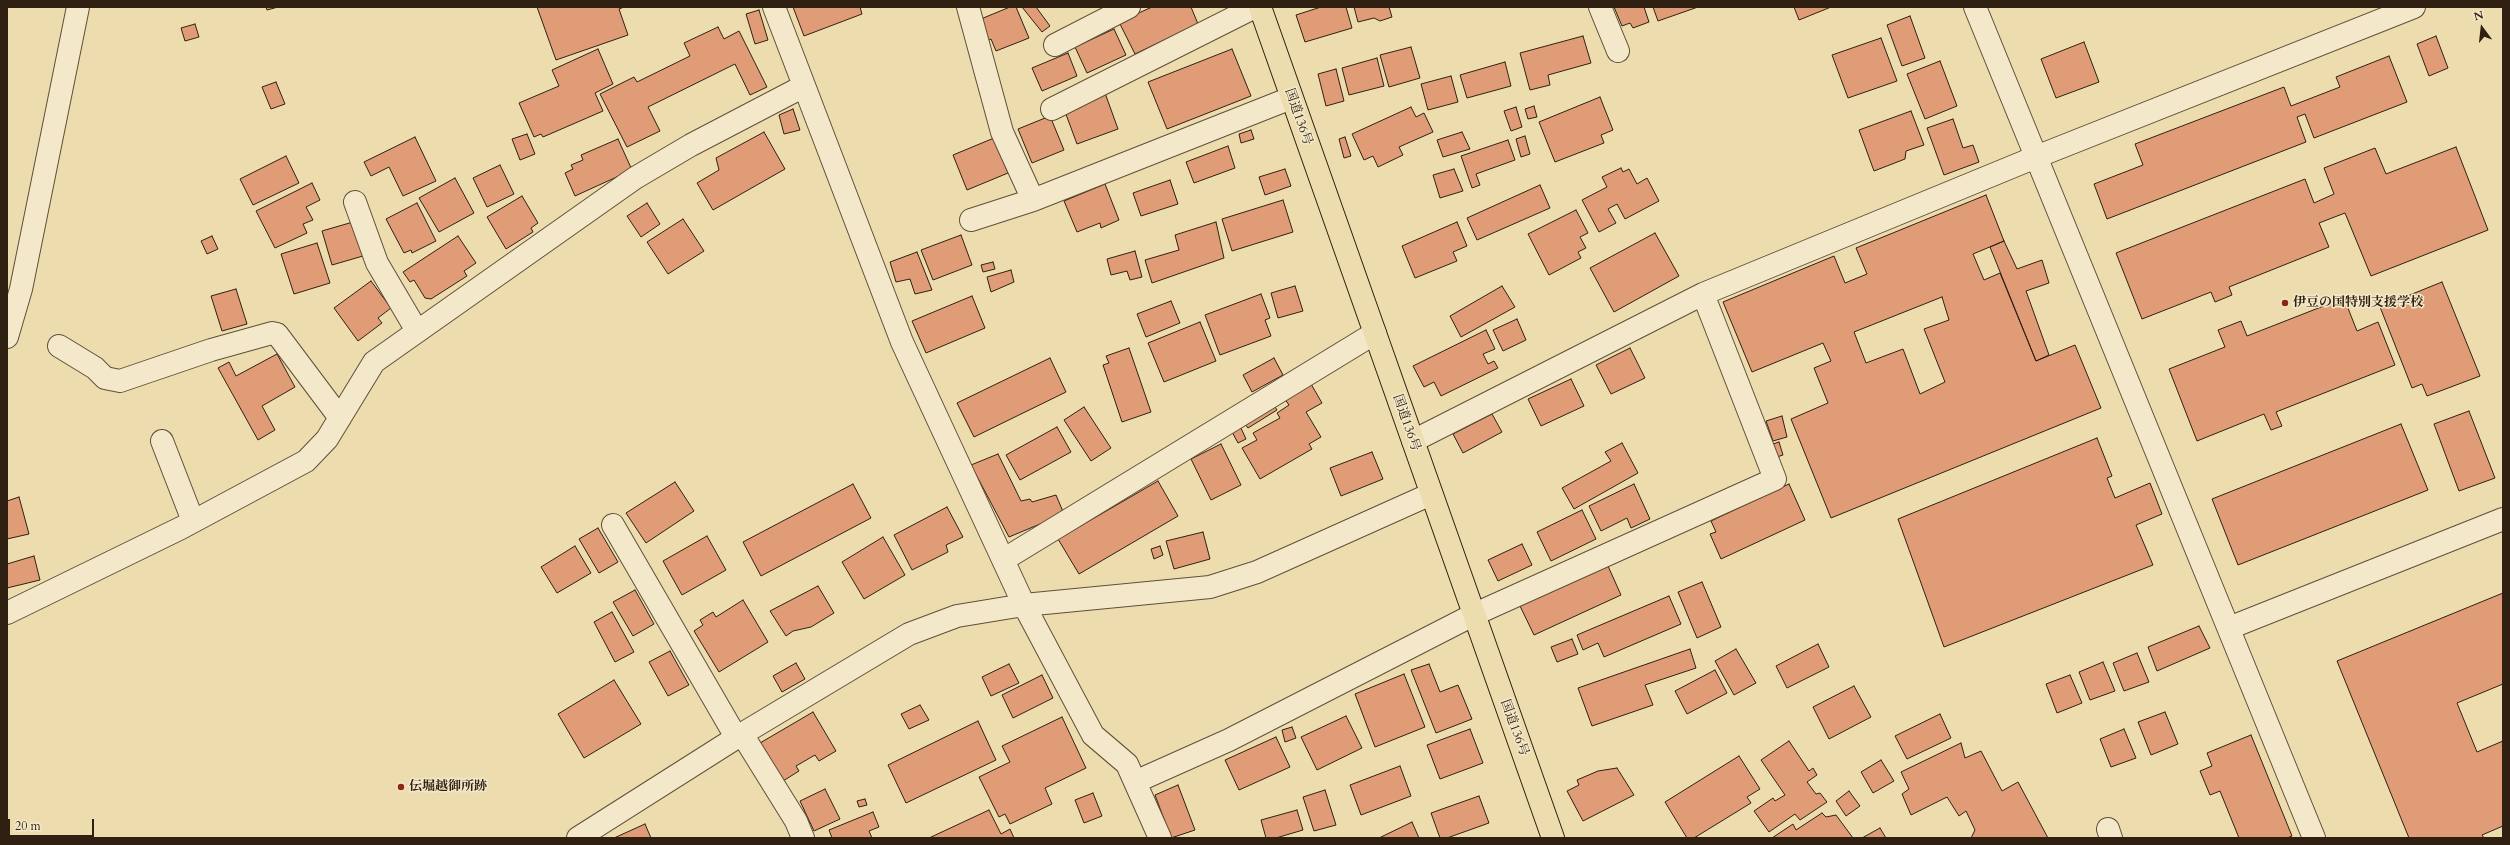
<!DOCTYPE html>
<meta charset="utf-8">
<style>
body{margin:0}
#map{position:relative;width:2510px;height:845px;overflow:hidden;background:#edddae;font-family:Cardo,serif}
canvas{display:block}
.frame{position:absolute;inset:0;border:8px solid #302012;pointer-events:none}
.north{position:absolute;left:2462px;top:8px;width:40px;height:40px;-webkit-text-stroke:3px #f3e9ca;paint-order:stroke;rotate:345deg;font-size:11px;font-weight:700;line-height:16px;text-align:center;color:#302012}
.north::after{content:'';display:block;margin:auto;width:14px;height:18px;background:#302012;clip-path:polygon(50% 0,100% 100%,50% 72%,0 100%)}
.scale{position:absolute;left:8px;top:819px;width:86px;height:18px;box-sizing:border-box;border:2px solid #302012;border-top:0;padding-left:5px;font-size:12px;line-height:14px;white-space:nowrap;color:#302012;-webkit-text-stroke:3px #f3e9ca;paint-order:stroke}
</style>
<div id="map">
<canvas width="2510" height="845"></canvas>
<div class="frame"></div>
<div class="north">N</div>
<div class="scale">20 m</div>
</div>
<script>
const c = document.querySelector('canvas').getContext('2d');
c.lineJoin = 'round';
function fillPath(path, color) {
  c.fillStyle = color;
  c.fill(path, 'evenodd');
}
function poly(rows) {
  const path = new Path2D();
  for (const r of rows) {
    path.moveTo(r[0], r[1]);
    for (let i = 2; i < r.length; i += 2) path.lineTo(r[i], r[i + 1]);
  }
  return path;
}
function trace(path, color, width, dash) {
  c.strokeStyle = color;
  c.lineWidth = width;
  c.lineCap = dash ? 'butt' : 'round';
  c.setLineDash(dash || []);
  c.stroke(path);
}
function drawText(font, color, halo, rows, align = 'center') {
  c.font = font + ' Cardo,"Noto Serif JP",serif';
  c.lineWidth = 3;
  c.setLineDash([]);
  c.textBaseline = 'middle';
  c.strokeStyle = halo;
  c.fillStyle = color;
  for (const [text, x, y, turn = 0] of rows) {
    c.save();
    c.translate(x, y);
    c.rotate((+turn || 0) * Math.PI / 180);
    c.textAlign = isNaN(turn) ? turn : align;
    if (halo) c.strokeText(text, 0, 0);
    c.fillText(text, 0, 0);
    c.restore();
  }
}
const building = poly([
 [266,7,278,7,267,10,266,7],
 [537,7,624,7,619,9,628,35,556,60,537,7],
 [793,7,860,7,862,14,804,36,793,7],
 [1010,7,1016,7,1029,38,996,51,991,39,985,42,976,21,1010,7],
 [1022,7,1036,7,1050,26,1042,32,1022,7],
 [1152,7,1191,7,1198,24,1135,54,1119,22,1152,7],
 [1321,7,1346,7,1352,28,1305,42,1296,15,1321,7],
 [1354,7,1389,7,1392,17,1380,21,1374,18,1358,22,1354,7],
 [1614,7,1644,7,1649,22,1633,28,1630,23,1622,26,1614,7],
 [1653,7,1698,7,1658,21,1653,7],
 [1794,7,1831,7,1799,20,1794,7],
 [759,10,768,40,755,44,746,14,759,10],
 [1910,16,1925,58,1902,66,1887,25,1910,16],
 [195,24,199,37,185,41,181,28,195,24],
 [718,27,724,39,739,31,767,87,750,95,735,64,648,107,660,131,627,147,600,94,634,77,637,82,690,56,684,43,718,27],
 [1114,29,1126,55,1087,73,1075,47,1114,29],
 [1583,36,1591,63,1548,75,1550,85,1530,90,1520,53,1583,36],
 [2436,36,2448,68,2429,76,2417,44,2436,36],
 [1881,38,1897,81,1848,98,1832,55,1881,38],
 [2084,42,2099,82,2056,98,2041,59,2084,42],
 [1411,47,1420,78,1389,87,1380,55,1411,47],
 [598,49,613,84,595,93,603,111,543,137,541,134,534,137,519,103,559,86,552,70,598,49],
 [1232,49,1251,96,1167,129,1148,82,1232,49],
 [1068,53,1077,76,1042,91,1032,68,1068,53],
 [2389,56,2407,102,2314,138,2305,114,2297,117,2306,142,2107,219,2094,184,2143,165,2135,144,2284,87,2291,106,2340,87,2336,77,2389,56],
 [1377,58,1384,86,1349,95,1342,68,1377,58],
 [1940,61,1957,106,1925,119,1907,74,1940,61],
 [1505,62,1511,86,1467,98,1460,75,1505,62],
 [1336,69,1344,101,1326,106,1318,74,1336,69],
 [1451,76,1458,102,1428,110,1421,84,1451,76],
 [276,82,285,104,271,109,262,87,276,82],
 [1105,93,1118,129,1077,144,1064,109,1105,93],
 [1600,97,1613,130,1601,135,1604,143,1555,162,1539,122,1600,97],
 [1534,106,1537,117,1528,119,1525,109,1534,106],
 [1411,107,1416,117,1424,113,1433,132,1399,147,1403,155,1378,167,1373,156,1364,160,1352,134,1411,107],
 [1516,107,1522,127,1511,131,1504,111,1516,107],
 [793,109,800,130,784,134,779,115,793,109],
 [1911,111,1924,145,1906,151,1905,159,1874,171,1859,130,1911,111],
 [1050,116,1064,150,1032,163,1018,129,1050,116],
 [1953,119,1963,148,1973,145,1979,162,1944,175,1927,128,1953,119],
 [1251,130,1254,139,1241,143,1239,134,1251,130],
 [764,132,785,169,713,210,697,183,719,170,716,158,764,132],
 [1462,132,1470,149,1443,157,1437,140,1462,132],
 [527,134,535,154,520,160,512,139,527,134],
 [1525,136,1530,154,1521,157,1516,139,1525,136],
 [415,137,436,181,403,196,389,167,371,176,364,162,415,137],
 [1345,137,1351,156,1344,158,1339,139,1345,137],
 [994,138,1008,173,967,190,953,155,994,138],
 [618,139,632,170,575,196,565,173,573,169,571,165,583,160,581,155,618,139],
 [1508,140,1515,160,1476,174,1480,185,1472,188,1461,156,1508,140],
 [1228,146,1235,168,1194,183,1186,162,1228,146],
 [2456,147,2488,230,2371,276,2345,213,2319,223,2329,247,2229,287,2232,295,2215,302,2211,292,2142,319,2116,253,2305,179,2314,203,2334,194,2324,168,2375,148,2386,174,2456,147],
 [286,156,299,183,253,205,240,179,286,156],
 [500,165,514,194,487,207,473,178,500,165],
 [1621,168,1623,172,1629,169,1637,184,1647,178,1659,201,1625,219,1617,204,1608,209,1616,223,1599,232,1582,200,1607,187,1602,177,1621,168],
 [1285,169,1291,186,1265,195,1259,177,1285,169],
 [1454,169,1463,191,1440,198,1433,175,1454,169],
 [455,178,474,213,439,232,419,198,455,178],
 [1170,180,1178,204,1141,216,1133,193,1170,180],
 [312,183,320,200,306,207,313,220,303,224,307,233,275,248,256,211,312,183],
 [1105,184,1119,220,1101,228,1100,223,1077,232,1064,201,1105,184],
 [1540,185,1550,208,1477,240,1467,218,1540,185],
 [1986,195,2004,241,1973,254,1984,280,2000,273,2036,361,2075,345,2101,408,1831,518,1791,419,1828,403,1814,368,1831,361,1823,343,1752,372,1723,302,1834,256,1845,283,1867,274,1856,248,1986,195],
 [1942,297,1949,320,1924,329,1945,382,1920,394,1903,349,1866,363,1854,332,1942,297],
 [522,196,538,223,531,228,533,232,506,249,487,217,522,196],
 [1283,200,1293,232,1232,251,1222,219,1283,200],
 [417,203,436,241,412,253,411,250,404,253,386,219,417,203],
 [647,203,660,224,641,237,627,216,647,203],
 [1576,210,1588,233,1580,237,1586,248,1578,252,1581,258,1549,275,1528,234,1576,210],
 [683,219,704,251,668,274,647,242,683,219],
 [353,222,363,256,332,265,322,231,353,222],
 [1216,222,1224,258,1152,283,1145,260,1179,250,1175,235,1216,222],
 [1457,222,1467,246,1453,252,1457,261,1415,278,1402,246,1457,222],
 [1655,233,1679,276,1614,312,1590,268,1655,233],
 [961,235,972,265,933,280,921,250,961,235],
 [212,236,218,249,207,254,201,241,212,236],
 [458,236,476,263,464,271,467,276,431,299,425,298,414,280,410,282,403,272,458,236],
 [2004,241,2017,269,2042,260,2049,283,2026,291,2049,355,2036,361,1990,247,2004,241],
 [317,243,330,283,294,294,281,254,317,243],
 [1135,251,1142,277,1130,280,1127,271,1111,275,1107,259,1135,251],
 [917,252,932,290,915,294,910,279,896,282,890,262,917,252],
 [993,262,995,269,983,272,981,265,993,262],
 [1011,270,1014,282,991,292,987,277,1011,270],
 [371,281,391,308,378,318,382,323,358,341,334,308,371,281],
 [2442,282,2480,376,2427,396,2422,384,2412,388,2380,307,2442,282],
 [1295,286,1303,311,1278,318,1271,293,1295,286],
 [1502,286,1515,307,1461,337,1450,316,1502,286],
 [236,289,247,324,222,331,211,296,236,289],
 [1261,294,1270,318,1265,320,1271,336,1220,355,1205,315,1261,294],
 [972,296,985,328,926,353,912,321,972,296],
 [2344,298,2357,331,2378,322,2395,365,2276,412,2282,426,2271,430,2264,414,2197,441,2169,369,2225,347,2218,330,2241,321,2247,336,2344,298],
 [1171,301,1180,323,1146,337,1137,314,1171,301],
 [1517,319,1526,340,1503,351,1493,330,1517,319],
 [1200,322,1216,361,1164,382,1148,343,1200,322],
 [1486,330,1495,349,1483,354,1488,364,1494,361,1498,368,1441,396,1434,382,1424,387,1413,366,1486,330],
 [1129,348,1151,412,1122,422,1103,365,1109,363,1106,356,1129,348],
 [1630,348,1645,378,1611,394,1596,365,1630,348],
 [277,354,295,387,262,406,275,430,258,440,218,368,229,362,236,376,277,354],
 [1050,358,1066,392,974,437,957,403,1050,358],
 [1274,358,1283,375,1252,392,1243,375,1274,358],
 [1571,379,1584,406,1541,426,1528,399,1571,379],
 [1311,384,1322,403,1306,412,1321,437,1309,444,1312,449,1260,479,1242,448,1257,440,1253,433,1280,418,1277,413,1289,405,1284,398,1311,384],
 [1273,404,1277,410,1248,428,1244,423,1273,404],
 [1084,407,1111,448,1091,461,1064,420,1084,407],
 [2469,411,2495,478,2459,491,2434,424,2469,411],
 [1492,414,1502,432,1463,453,1453,434,1492,414],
 [1782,416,1787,437,1773,441,1766,421,1782,416],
 [2401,424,2428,490,2238,565,2212,499,2401,424],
 [1240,426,1246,439,1238,443,1231,430,1240,426],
 [1057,427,1071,452,1020,480,1006,455,1057,427],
 [2097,438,2112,476,2107,478,2115,498,2150,483,2162,514,2136,525,2153,565,1944,647,1898,519,2097,438],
 [1779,442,1783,455,1777,457,1773,444,1779,442],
 [1622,443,1638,473,1574,509,1562,488,1611,461,1605,452,1622,443],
 [1221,444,1241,485,1211,500,1191,459,1221,444],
 [1372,452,1383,479,1341,496,1330,468,1372,452],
 [998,454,1021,501,1030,499,1032,502,1056,495,1064,514,1009,537,971,465,998,454],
 [1158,481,1178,516,1079,574,1058,539,1158,481],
 [675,482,694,511,646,543,626,513,675,482],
 [853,484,871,518,761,576,743,542,853,484],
 [1634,484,1650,519,1631,528,1627,518,1601,531,1589,506,1634,484],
 [1789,484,1805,520,1721,559,1710,534,1716,532,1711,521,1789,484],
 [19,497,29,534,7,539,7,501,19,497],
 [947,507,963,537,946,545,948,552,912,570,894,535,947,507],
 [1582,510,1596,539,1551,561,1537,532,1582,510],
 [598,528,618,562,599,573,579,539,598,528],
 [1203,532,1210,559,1174,569,1166,541,1203,532],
 [707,536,726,570,682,595,663,561,707,536],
 [883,537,905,575,864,599,842,562,883,537],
 [1522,544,1532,565,1498,581,1488,560,1522,544],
 [575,546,591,573,557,593,541,567,575,546],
 [1160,546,1163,555,1154,559,1151,549,1160,546],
 [34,556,40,580,7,588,7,564,34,556],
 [1608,566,1621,595,1534,635,1520,606,1608,566],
 [1702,582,1721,627,1697,638,1678,592,1702,582],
 [818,586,834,613,811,627,793,631,786,636,770,611,818,586],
 [635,590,654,624,633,636,613,602,635,590],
 [2503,593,2503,684,2457,703,2477,752,2503,741,2503,826,2482,835,2484,838,2409,838,2337,661,2503,593],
 [1669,596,1681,624,1604,657,1598,643,1583,650,1577,635,1669,596],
 [743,600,768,642,719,672,694,631,703,625,700,620,713,612,716,617,743,600],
 [612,612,634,652,615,662,594,622,612,612],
 [2199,626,2210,648,2157,671,2148,647,2199,626],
 [1572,639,1578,654,1557,662,1551,647,1572,639],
 [1818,644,1829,667,1787,688,1776,666,1818,644],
 [1690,649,1696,668,1645,685,1653,705,1592,726,1578,688,1690,649],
 [1736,649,1756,683,1734,695,1715,661,1736,649],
 [670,651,689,685,668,696,649,662,670,651],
 [2137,653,2149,682,2124,691,2113,663,2137,653],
 [2103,662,2115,691,2090,700,2079,672,2103,662],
 [796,663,805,679,782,692,773,676,796,663],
 [1009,664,1019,683,991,696,982,677,1009,664],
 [1429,664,1440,692,1458,685,1472,719,1436,733,1411,670,1429,664],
 [1715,670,1727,693,1687,714,1675,691,1715,670],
 [1404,674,1425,727,1375,747,1355,694,1404,674],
 [1042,675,1053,698,1013,718,1002,695,1042,675],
 [2070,675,2082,703,2057,713,2046,684,2070,675],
 [614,680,641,724,584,758,558,714,614,680],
 [1854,686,1871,717,1829,739,1813,707,1854,686],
 [920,705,929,720,909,729,901,714,920,705],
 [813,712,836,751,819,761,815,755,796,766,799,771,783,781,760,743,813,712],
 [2165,712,2178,744,2151,755,2138,722,2165,712],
 [1940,714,1951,738,1907,759,1895,736,1940,714],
 [1346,716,1362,748,1317,770,1301,737,1346,716],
 [1062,717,1086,768,1045,788,1052,804,1010,824,1005,814,999,817,979,777,1010,762,1002,746,1062,717],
 [978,721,996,760,906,803,888,765,978,721],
 [1292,727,1296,738,1285,742,1282,730,1292,727],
 [1470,729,1483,763,1440,779,1427,745,1470,729],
 [2124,729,2136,758,2111,767,2100,739,2124,729],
 [2251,735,2292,836,2287,838,2239,838,2220,791,2210,795,2200,771,2212,766,2207,753,2251,735],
 [1276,737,1290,767,1239,790,1225,760,1276,737],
 [1789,741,1809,771,1813,768,1817,775,1807,782,1816,794,1820,793,1827,802,1800,820,1795,814,1769,832,1754,811,1773,798,1775,801,1785,795,1761,760,1789,741],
 [1961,743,1965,758,1981,751,2002,791,2018,782,2048,838,1971,838,1975,830,1966,811,1959,816,1947,797,1911,815,1902,794,1909,789,1901,772,1961,743],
 [1739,756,1760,789,1747,797,1751,803,1694,838,1687,838,1665,802,1739,756],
 [1881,760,1894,781,1873,793,1861,772,1881,760],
 [1400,766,1411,796,1361,815,1350,785,1400,766],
 [1617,768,1634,795,1583,821,1567,791,1579,785,1577,780,1598,771,1617,768],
 [1178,785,1195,830,1171,838,1155,795,1178,785],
 [825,789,840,819,814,831,800,801,825,789],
 [1325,790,1336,825,1314,831,1303,797,1325,790],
 [1849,791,1860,806,1846,816,1836,801,1849,791],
 [1093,793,1102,816,1084,823,1075,800,1093,793],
 [1479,796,1489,823,1447,838,1440,838,1431,813,1479,796],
 [865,799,867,805,859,807,857,801,865,799],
 [989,810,1001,834,1010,829,1014,838,929,838,989,810],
 [1297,810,1303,830,1276,838,1266,838,1261,820,1297,810],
 [873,812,879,827,869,831,872,838,832,838,829,830,873,812],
 [1822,813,1826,817,1836,815,1853,838,1772,838,1793,824,1796,830,1822,813],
 [1412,822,1419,838,1379,838,1412,822],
 [645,824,651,838,614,838,645,824],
 [1880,828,1886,838,1862,838,1880,828]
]);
const minor = poly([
 [774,7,902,342,1024,605,1093,735,1127,764,1160,838],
 [968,7,1002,132,1033,200],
 [1600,7,1618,51],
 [1975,7,2314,838],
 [1055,45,1129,7],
 [1052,109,1255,7],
 [355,202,377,263,417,331],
 [971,220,1033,200,1291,98],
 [7,337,21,289,78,7],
 [59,346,95,368,105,378,120,381,211,350,272,333,277,334,340,418],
 [162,441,193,521],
 [1413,441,1703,294,2036,157,2414,7],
 [613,525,736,737],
 [1003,560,1375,333],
 [7,613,181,528,306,461,327,439,374,362,635,178,691,145,804,86],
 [2229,628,2503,519],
 [742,734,796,821,803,838],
 [1135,782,1229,740,1473,615,1775,479,1703,294],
 [2108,829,2111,838],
 [578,838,742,734,909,634,957,616,1024,605,1210,587,1257,572,1431,494]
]);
const highway = poly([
 [1260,7,1553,838]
]);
const markers = [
 [2285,303,4,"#8f2418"],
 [401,787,4,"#8f2418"]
];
const streetNames = [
 ["国道136号",1298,117,71],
 ["国道136号",1406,423,71],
 ["国道136号",1514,728,70]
];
const poiNames = [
 ["伊豆の国特別支援学校",2293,303],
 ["伝堀越御所跡",409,787]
];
fillPath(building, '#df9c77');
trace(building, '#302012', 1);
trace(minor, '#5f4f39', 24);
trace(highway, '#302012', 24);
trace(minor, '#f3e9ca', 22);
trace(highway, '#edddae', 22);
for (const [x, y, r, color] of markers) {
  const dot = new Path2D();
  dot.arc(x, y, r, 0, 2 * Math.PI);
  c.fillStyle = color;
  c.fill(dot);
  trace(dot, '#f3e9ca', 1.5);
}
drawText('13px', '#302012', '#f3e9ca', streetNames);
drawText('bold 13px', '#302012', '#f3e9ca', poiNames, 'left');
</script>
